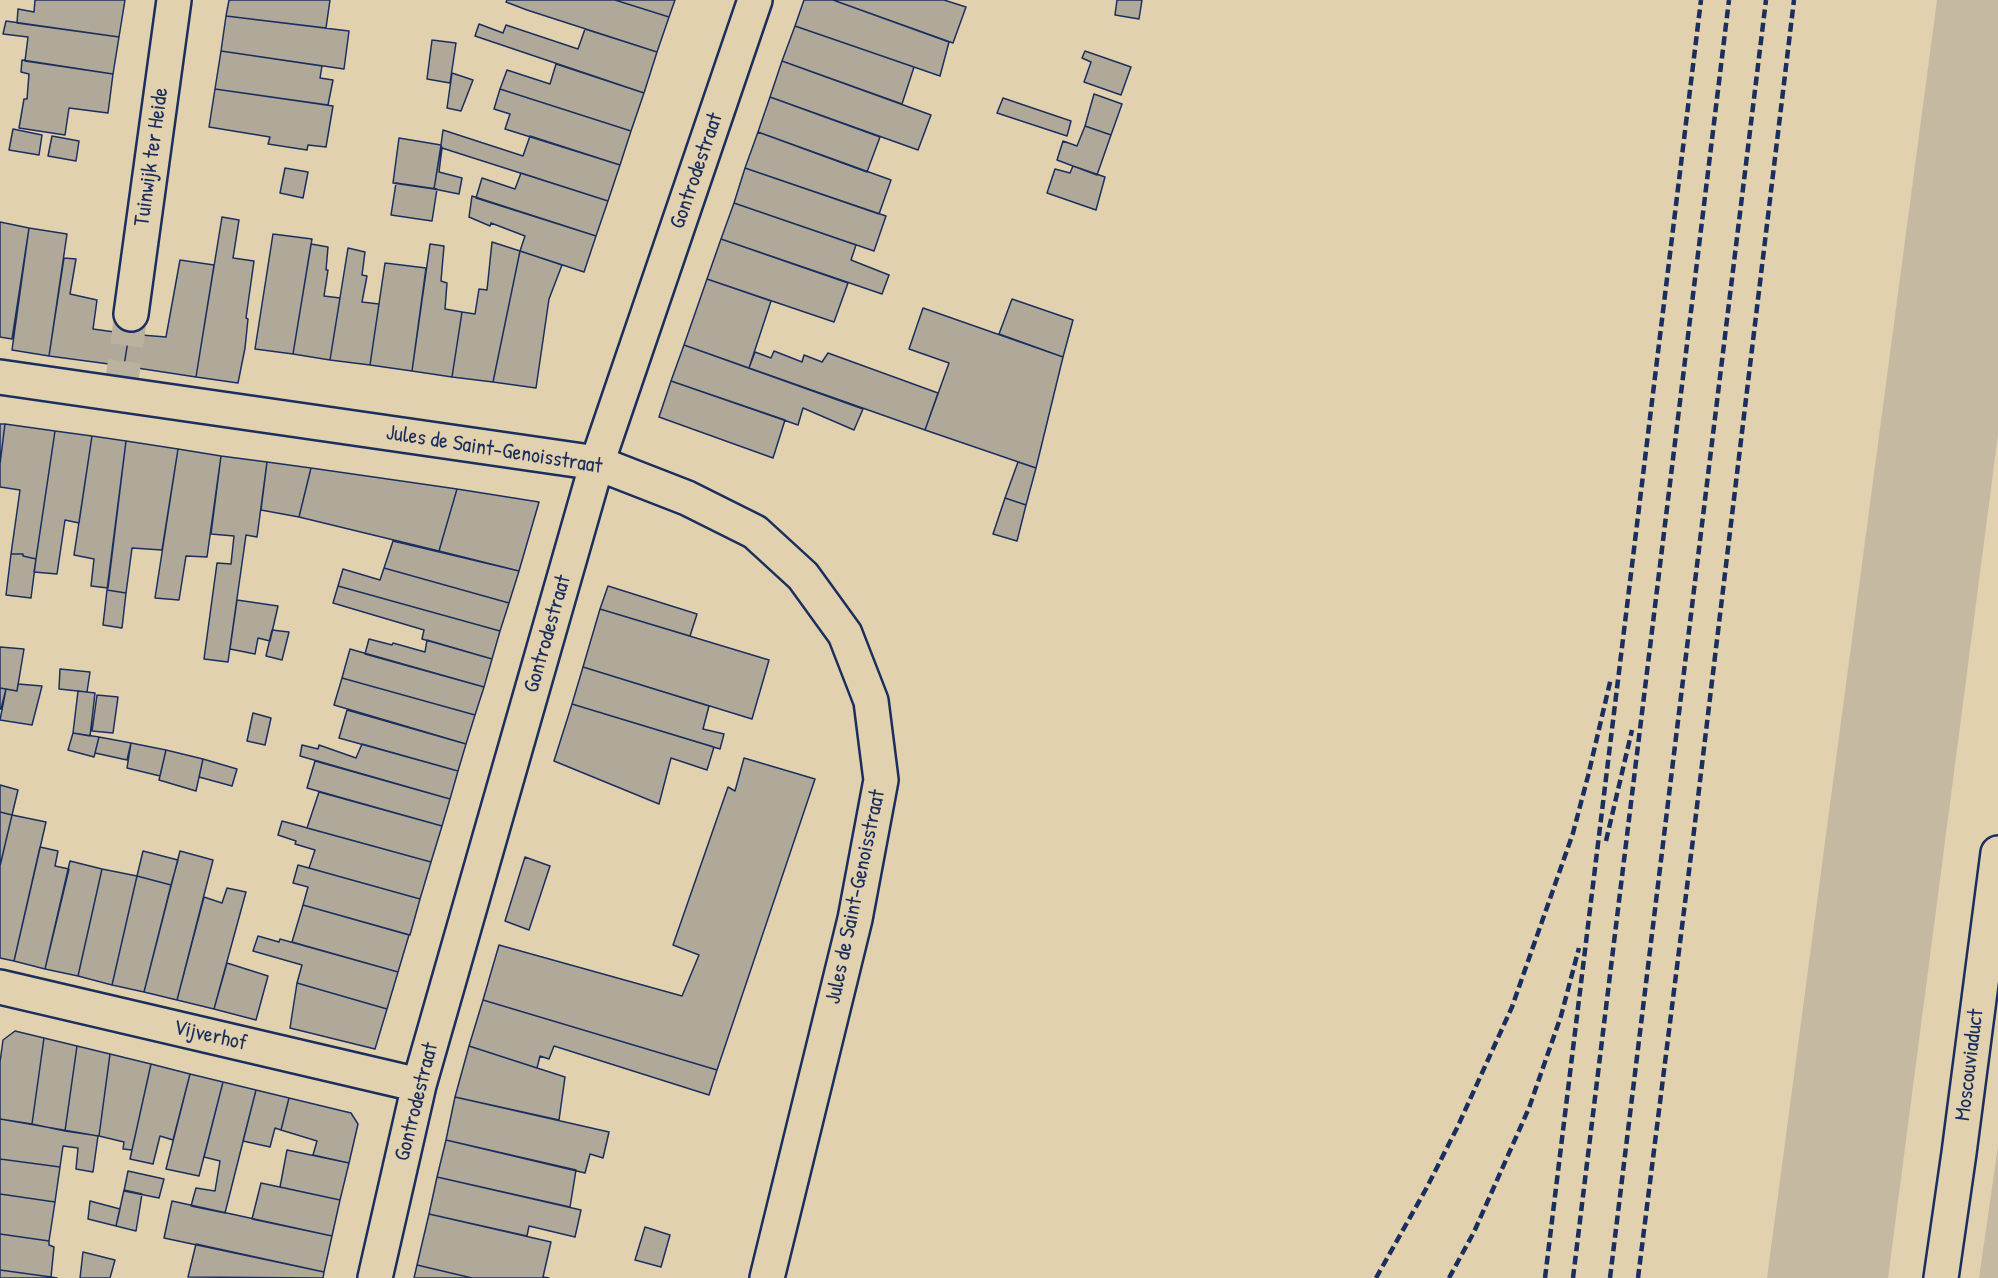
<!DOCTYPE html>
<style>
body{margin:0}
canvas{display:block;background:#e2d1ae}
</style>
<canvas width="1998" height="1278"></canvas>
<script>
const c = document.querySelector('canvas').getContext('2d');
c.lineJoin = 'round';
function fillPath(path, color) {
  c.fillStyle = color;
  c.fill(path, 'evenodd');
}
function poly(rows) {
  const path = new Path2D();
  for (const r of rows) {
    path.moveTo(r[0], r[1]);
    for (let i = 2; i < r.length; i += 2) path.lineTo(r[i], r[i + 1]);
  }
  return path;
}
function trace(path, color, width, dash) {
  c.strokeStyle = color;
  c.lineWidth = width;
  c.lineCap = dash ? 'butt' : 'round';
  c.setLineDash(dash || []);
  c.stroke(path);
}
function drawText(font, color, halo, rows, align = 'center') {
  c.font = font + ' "Patrick Hand",sans-serif';
  c.lineWidth = 6;
  c.setLineDash([]);
  c.textBaseline = 'middle';
  c.strokeStyle = halo;
  c.fillStyle = color;
  for (const [text, x, y, turn = 0] of rows) {
    c.save();
    c.translate(x, y);
    c.rotate((+turn || 0) * Math.PI / 180);
    c.textAlign = isNaN(turn) ? turn : align;
    if (halo) c.strokeText(text, 0, 0);
    c.fillText(text, 0, 0);
    c.restore();
  }
}
const green = poly([
 [1937,0,1998,0,1998,435,1888,1278,1767,1278],
 [1998,1146,1998,1278,1979,1278]
]);
const building = poly([
 [35,0,125,0,119,37,17,23,18,9,34,12,35,0],
 [229,0,330,0,326,28,226,16,229,0],
 [507,0,615,0,669,17,657,52,527,10,506,2,507,0],
 [615,0,675,0,669,17,615,0],
 [804,0,833,0,949,42,940,76,795,26,804,0],
 [833,0,944,0,966,7,953,43,833,0],
 [1117,0,1142,0,1139,19,1115,15,1117,0],
 [226,16,349,31,344,69,221,51,226,16],
 [6,21,119,37,113,74,25,61,28,37,3,34,6,21],
 [479,24,503,33,506,25,578,49,585,29,657,52,644,93,475,36,479,24],
 [795,26,914,67,902,104,782,61,795,26],
 [432,40,456,43,450,83,427,79,432,40],
 [221,51,322,66,320,78,333,80,328,105,215,89,221,51],
 [1085,51,1131,67,1121,95,1084,82,1091,62,1082,58,1085,51],
 [22,60,113,74,108,113,69,108,65,135,19,128,24,99,27,99,29,74,21,72,22,60],
 [782,61,931,115,918,150,770,97,782,61],
 [556,64,644,93,631,131,500,89,507,70,550,84,556,64],
 [452,73,473,80,461,111,447,108,452,73],
 [215,89,333,106,326,147,308,145,307,150,268,144,270,137,209,127,215,89],
 [500,89,631,131,620,165,505,129,510,114,494,109,500,89],
 [1094,94,1122,104,1111,135,1085,126,1094,94],
 [770,97,880,137,867,172,758,132,770,97],
 [1003,98,1071,121,1067,136,997,113,1003,98],
 [1085,126,1111,135,1097,175,1057,160,1063,141,1077,146,1085,126],
 [13,129,42,135,39,155,9,150,13,129],
 [443,130,523,156,530,136,620,165,608,201,442,148,441,145,443,130],
 [758,132,891,180,879,214,745,168,758,132],
 [52,136,79,141,76,161,48,156,52,136],
 [399,138,441,145,434,189,393,183,399,138],
 [441,147,442,148,439,172,462,178,459,194,434,189,441,147],
 [1073,166,1105,177,1096,210,1047,193,1055,169,1070,173,1073,166],
 [285,168,308,172,303,198,280,193,285,168],
 [745,168,886,216,874,251,734,203,745,168],
 [521,173,608,201,596,236,476,198,482,178,515,189,521,173],
 [396,183,437,189,432,221,391,215,396,183],
 [472,196,596,236,584,272,520,251,525,236,491,223,490,226,469,217,472,196],
 [734,203,856,245,851,260,889,275,882,294,721,239,734,203],
 [222,217,239,220,233,258,254,261,246,318,248,319,245,348,238,383,196,377,222,217],
 [0,222,29,228,12,339,0,337,0,222],
 [29,228,67,234,49,356,12,350,29,228],
 [273,234,312,239,293,354,255,349,273,234],
 [721,239,848,283,834,322,707,279,721,239],
 [492,242,520,251,493,382,452,377,462,312,475,314,479,289,487,290,492,242],
 [311,244,328,247,326,270,328,270,324,296,340,298,330,360,293,354,311,244],
 [430,244,444,246,441,281,447,283,445,309,462,312,452,377,412,371,430,244],
 [348,248,365,252,362,275,367,276,362,302,379,304,370,365,330,360,348,248],
 [520,251,562,265,549,299,536,388,493,382,520,251],
 [64,258,76,259,70,294,97,300,93,329,129,334,124,366,49,356,64,258],
 [180,260,214,265,196,377,124,366,129,334,166,337,180,260],
 [385,263,426,268,412,371,370,365,385,263],
 [707,279,771,301,749,368,684,345,707,279],
 [1012,299,1073,320,1063,357,999,334,1012,299],
 [923,308,1063,357,1036,468,925,430,949,363,909,349,923,308],
 [684,345,863,409,854,430,803,408,798,425,671,381,684,345],
 [774,351,802,362,804,355,822,362,828,353,938,393,925,430,749,368,755,352,771,358,774,351],
 [671,381,785,420,773,458,659,417,671,381],
 [0,424,5,424,0,464,0,424],
 [5,424,55,431,36,559,23,556,23,554,11,554,20,490,0,487,0,464,5,424],
 [55,431,92,436,79,523,65,520,57,574,34,572,55,431],
 [92,436,126,441,108,588,91,586,94,559,74,555,92,436],
 [126,441,178,449,162,550,132,548,126,593,107,590,126,441],
 [178,449,221,456,207,557,186,556,179,600,155,598,178,449],
 [221,456,267,462,257,537,246,535,228,662,204,659,217,563,231,564,234,536,211,534,221,456],
 [267,462,311,468,299,517,261,510,267,462],
 [1018,462,1036,468,1026,505,1005,498,1018,462],
 [311,468,457,489,439,551,299,517,311,468],
 [457,489,539,502,519,571,439,551,457,489],
 [1005,498,1026,505,1017,541,993,534,1005,498],
 [393,541,519,571,509,603,384,568,393,541],
 [11,554,23,554,23,556,36,559,31,598,6,595,11,554],
 [384,568,509,603,500,631,338,586,343,569,380,580,384,568],
 [338,586,500,631,492,659,422,639,424,630,333,603,338,586],
 [608,586,697,614,690,636,600,609,608,586],
 [107,590,126,593,122,628,103,625,107,590],
 [237,600,278,606,270,641,258,638,255,654,230,649,237,600],
 [600,609,769,660,752,719,583,667,600,609],
 [272,630,289,632,282,660,266,656,272,630],
 [369,639,392,645,393,643,425,652,427,640,492,659,484,687,365,654,369,639],
 [0,647,24,649,17,691,0,688,0,647],
 [350,649,484,687,475,715,342,678,350,649],
 [583,667,709,706,703,729,724,734,720,749,572,704,583,667],
 [60,669,90,672,87,692,59,689,60,669],
 [342,678,475,715,466,744,334,705,342,678],
 [18,684,42,686,32,725,0,720,6,689,17,691,18,684],
 [0,688,6,689,1,709,0,709,0,688],
 [78,691,95,693,90,736,73,733,78,691],
 [97,695,118,697,113,733,92,731,97,695],
 [572,704,714,747,707,770,671,758,659,804,554,761,572,704],
 [347,710,466,744,458,771,339,738,347,710],
 [253,713,271,718,265,745,247,741,253,713],
 [73,733,99,737,94,757,68,750,73,733],
 [99,737,131,743,127,760,95,753,99,737],
 [131,743,166,750,160,776,127,768,131,743],
 [362,744,458,771,450,799,300,756,302,745,318,749,319,745,356,758,362,744],
 [166,750,203,759,196,791,159,780,166,750],
 [744,758,815,779,717,1070,483,1000,499,945,682,996,699,955,673,945,728,787,735,791,744,758],
 [203,759,237,769,232,786,199,777,203,759],
 [315,761,450,799,442,826,307,788,315,761],
 [0,785,18,790,12,815,0,812,0,785],
 [319,792,442,826,431,862,307,828,319,792],
 [0,812,12,815,0,866,0,812],
 [12,815,46,822,14,961,0,958,0,866,12,815],
 [282,821,431,862,420,899,309,868,315,850,295,844,296,841,278,835,282,821],
 [40,847,58,851,55,866,69,869,45,969,14,961,40,847],
 [143,851,178,860,171,885,137,876,143,851],
 [180,851,213,860,177,1000,144,992,180,851],
 [525,857,550,866,529,930,505,921,525,857],
 [70,861,102,869,78,976,45,969,70,861],
 [298,865,420,899,410,935,303,905,308,887,293,883,298,865],
 [102,869,137,876,112,985,78,976,102,869],
 [137,876,171,885,144,992,112,985,137,876],
 [227,888,246,892,214,1009,177,1000,204,897,222,903,227,888],
 [303,905,409,935,398,972,292,942,303,905],
 [258,936,279,942,280,939,398,972,387,1009,297,983,302,965,253,951,258,936],
 [227,963,268,976,256,1020,214,1009,227,963],
 [297,983,387,1009,375,1049,290,1028,297,983],
 [483,1000,717,1070,709,1095,554,1046,549,1059,540,1056,537,1068,469,1046,483,1000],
 [15,1031,44,1038,32,1124,0,1119,0,1062,3,1040,15,1031],
 [44,1038,77,1046,65,1131,32,1124,44,1038],
 [77,1046,110,1054,99,1136,65,1131,77,1046],
 [469,1046,565,1077,559,1120,455,1097,469,1046],
 [110,1054,151,1064,132,1150,123,1149,124,1142,99,1136,110,1054],
 [151,1064,190,1074,173,1140,160,1136,153,1164,130,1159,151,1064],
 [190,1074,223,1082,199,1176,166,1169,190,1074],
 [223,1082,256,1090,225,1213,191,1206,196,1188,215,1191,220,1161,204,1157,223,1082],
 [256,1090,289,1098,281,1130,275,1128,270,1147,243,1141,256,1090],
 [455,1097,609,1132,603,1158,590,1154,585,1173,446,1140,455,1097],
 [289,1098,351,1113,358,1124,349,1163,313,1155,317,1141,281,1130,289,1098],
 [0,1119,98,1136,93,1172,76,1169,78,1148,63,1146,60,1167,0,1159,0,1119],
 [446,1140,576,1170,570,1207,437,1177,446,1140],
 [287,1150,349,1163,340,1200,280,1187,287,1150],
 [0,1159,60,1167,55,1202,0,1194,0,1159],
 [128,1171,164,1179,159,1198,124,1191,128,1171],
 [437,1177,581,1210,575,1237,529,1226,527,1236,429,1214,437,1177],
 [261,1183,340,1200,332,1236,252,1219,261,1183],
 [124,1190,142,1194,136,1231,116,1226,124,1190],
 [0,1194,55,1202,49,1241,0,1234,0,1194],
 [90,1201,120,1209,116,1226,88,1219,90,1201],
 [172,1201,332,1236,324,1272,164,1238,172,1201],
 [429,1214,551,1242,543,1277,549,1278,472,1278,417,1265,429,1214],
 [645,1227,670,1235,661,1267,635,1260,645,1227],
 [0,1234,49,1241,49,1245,54,1247,51,1277,0,1270,0,1234],
 [196,1244,324,1272,323,1278,188,1277,196,1244],
 [83,1252,115,1260,110,1278,80,1278,83,1252],
 [417,1265,472,1278,414,1278,417,1265],
 [0,1270,51,1277,57,1278,0,1278,0,1270]
]);
const streetTunnel = poly([
 [120,394,131,314]
]);
const street = poly([
 [131,314,174,0],
 [0,377,597,463,687,498,755,532,803,576,845,634,871,701,881,780,855,919,767,1278],
 [0,987,419,1085],
 [375,1278,419,1085,597,463,755,0]
]);
const secondary = poly([
 [1941,1278,1959,1153,1998,853]
]);
const rail = poly([
 [1606,841,1632,730],
 [1376,1278,1426,1189,1457,1128,1512,1007,1573,833,1588,776,1611,678],
 [1449,1278,1474,1232,1529,1108,1561,1016,1579,948],
 [1545,1278,1701,0],
 [1573,1278,1729,0],
 [1610,1278,1766,0],
 [1638,1278,1694,831,1794,0]
]);
const streetNames = [
 ["Tuinwijk ter Heide",152,157,-82],
 ["Gontrodestraat",697,171,-71],
 ["Jules de Saint-Genoisstraat",494,450,9],
 ["Gontrodestraat",548,634,-74],
 ["Jules de Saint-Genoisstraat",856,897,-78],
 ["Vijverhof",210,1036,13],
 ["Moscouviaduct",1970,1065,-83],
 ["Gontrodestraat",417,1102,-76]
];
fillPath(green, '#c5b9a2');
fillPath(building, '#b0a99a');
trace(building, '#1b2f5e', 1.5);
trace(streetTunnel, '#bab19e', 33, [33, 16]);
trace(street, '#1b2f5e', 38);
trace(secondary, '#1b2f5e', 38);
trace(street, '#e2d1ae', 33);
trace(secondary, '#e2d1ae', 33);
trace(rail, '#1b2f5e', 4.5, [9, 4.5]);
drawText('22px', '#1b2f5e', '#e2d1ae', streetNames);
</script>
